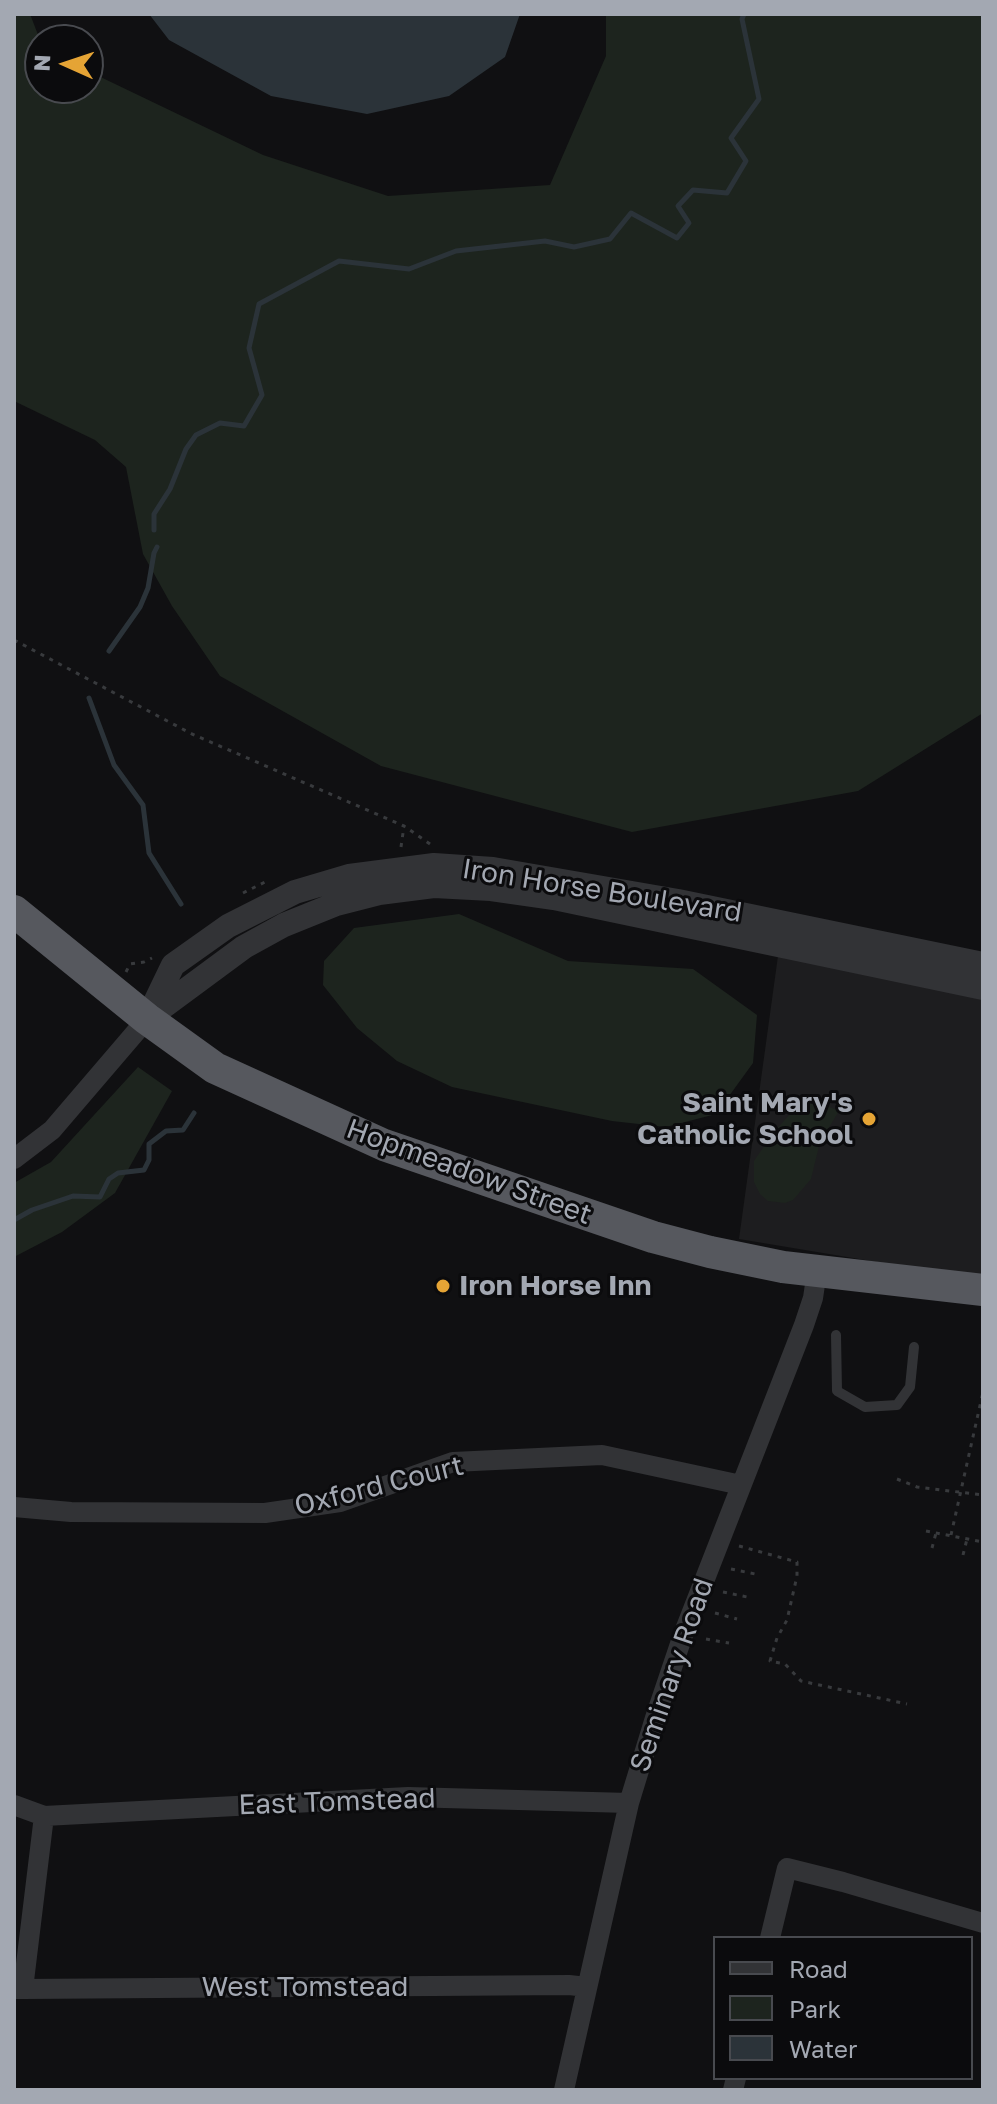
<!DOCTYPE html>
<style>
body{margin:0}
#map{position:relative;width:997px;height:2104px;overflow:hidden;background:#101012;font-family:"Golos Text",sans-serif}
canvas{display:block}
.frame{position:absolute;inset:0;border:16px solid #a3a8b2;pointer-events:none}
.legend{position:absolute;left:713px;top:1936px;width:260px;height:144px;box-sizing:border-box;background:#0b0b0d;border:2px solid #484a4f;margin:0;padding:10px 14px;list-style:none;font-size:24px;color:#a3a8b2}
.legend li{display:flex;align-items:center;gap:16px;height:40px}
.legend b{width:40px;border:2px solid #484a4f}
.north{position:absolute;left:24px;top:24px;width:80px;height:80px;box-sizing:border-box;background:#0b0b0d;border:2px solid #484a4f;border-radius:50%;rotate:273deg;font-size:22px;font-weight:700;line-height:32px;text-align:center;color:#a3a8b2}
.north::after{content:'';display:block;margin:auto;width:28px;height:36px;background:#e5a435;clip-path:polygon(50% 0,100% 100%,50% 72%,0 100%)}
</style>
<div id="map">
<canvas width="997" height="2104"></canvas>
<div class="frame"></div>
<ul class="legend">
<li><b style="height:10px;background:#323336"></b>Road</li>
<li><b style="height:22px;background:#1d241e"></b>Park</li>
<li><b style="height:22px;background:#2b3339"></b>Water</li>
</ul>
<div class="north">N</div>
</div>
<script>
const c = document.querySelector('canvas').getContext('2d');
c.lineJoin = 'round';
function fillPath(path, color) {
  c.fillStyle = color;
  c.fill(path, 'evenodd');
}
function poly(rows) {
  const path = new Path2D();
  for (const r of rows) {
    path.moveTo(r[0], r[1]);
    for (let i = 2; i < r.length; i += 2) path.lineTo(r[i], r[i + 1]);
  }
  return path;
}
function trace(path, color, width, dash) {
  c.strokeStyle = color;
  c.lineWidth = width;
  c.lineCap = dash ? 'butt' : 'round';
  c.setLineDash(dash || []);
  c.stroke(path);
}
function drawText(font, color, halo, rows, align = 'center') {
  c.font = font + ' "Golos Text",sans-serif';
  c.lineWidth = 6;
  c.setLineDash([]);
  c.textBaseline = 'middle';
  c.strokeStyle = halo;
  c.fillStyle = color;
  for (const [text, x, y, turn = 0] of rows) {
    c.save();
    c.translate(x, y);
    c.rotate((+turn || 0) * Math.PI / 180);
    c.textAlign = isNaN(turn) ? turn : align;
    if (halo) c.strokeText(text, 0, 0);
    c.fillText(text, 0, 0);
    c.restore();
  }
}
const built = poly([
 [778,956,983,999,983,1276,901,1266,739,1239]
]);
const green = poly([
 [14,14,30,14,40,40,40,88,88,88,88,71,263,155,388,196,550,185,606,56,606,14,983,14,983,713,858,791,632,832,381,766,220,676,172,606,143,554,126,467,95,440,14,401],
 [459,914,568,961,693,969,757,1015,753,1063,716,1114,666,1127,612,1121,452,1087,397,1061,357,1028,323,985,324,961,354,928],
 [138,1067,172,1091,115,1193,62,1232,14,1257,14,1183,51,1162],
 [813,1100,839,1111,820,1142,811,1179,793,1200,785,1203,768,1201,760,1194,754,1182,754,1161,774,1132,792,1112]
]);
const water = poly([
 [149,14,312,14,315,16,330,14,520,14,505,57,449,96,367,114,271,96,169,40]
]);
const stream = poly([
 [154,530,154,514,170,489,186,449,196,435,220,423,244,426,262,395,249,348,259,304,339,261,409,269,456,251,545,241,574,247,610,239,631,213,677,238,689,223,678,206,693,190,727,193,746,161,731,138,759,99,742,19,744,14],
 [109,651,140,607,148,588,154,553,157,547],
 [89,698,114,765,143,805,149,853,181,904],
 [14,1220,32,1210,73,1196,100,1197,109,1179,118,1173,144,1170,149,1160,149,1144,166,1131,183,1130,194,1113]
]);
const path = poly([
 [14,640,192,734,404,826,430,844],
 [401,847,404,826],
 [243,893,265,882],
 [126,972,130,964,144,962,152,958],
 [897,1479,917,1487,983,1495],
 [926,1531,983,1542],
 [951,1535,983,1392],
 [739,1546,797,1562,797,1576,787,1620,777,1638,770,1661,785,1664,801,1681,907,1704],
 [932,1548,936,1533],
 [963,1555,967,1539],
 [731,1569,755,1574],
 [723,1592,747,1597],
 [715,1613,737,1619],
 [706,1639,729,1643]
]);
const service = poly([
 [836,1335,837,1391,865,1407,897,1405,910,1387,914,1347]
]);
const minor = poly([
 [14,1159,52,1130,147,1019],
 [14,1507,71,1512,265,1513,340,1502,453,1462,602,1455,741,1485],
 [14,1805,44,1816,408,1797,629,1803],
 [770,1938,787,1868,843,1882,983,1923],
 [14,1989,23,1989,44,1816],
 [23,1989,569,1985,587,1987],
 [564,2090,629,1803,655,1718,683,1635,804,1325,813,1298,817,1271],
 [733,2090,736,2078]
]);
const tertiary = poly([
 [152,1015,244,947,284,925,336,904,379,893,434,886,491,889,554,898,983,988],
 [147,1019,173,965,228,926,295,892,349,876,434,865,493,869,678,901,983,964]
]);
const trunk = poly([
 [14,911,147,1019,215,1068,384,1145,653,1237,710,1252,783,1267,983,1290]
]);
const markers = [
 [869,1119,8,"#e5a435"],
 [443,1286,8,"#e5a435"]
];
const streetNames = [
 ["Iron Horse Boulevard",602,891,9],
 ["Hopmeadow Street",469,1172,20],
 ["Oxford Court",379,1486,-14],
 ["Seminary Road",672,1675,-71],
 ["East Tomstead",337,1802,-2],
 ["West Tomstead",305,1987]
];
const poiNames = [
 ["Saint Mary's",853,1103],
 ["Catholic School",853,1135],
 ["Iron Horse Inn",459,1286,"left"]
];
fillPath(built, '#1d1d1f');
fillPath(green, '#1d241e');
fillPath(water, '#2b3339');
trace(stream, '#2b3339', 5);
trace(path, '#383a3d', 3, [4, 6]);
trace(service, '#323336', 10);
trace(minor, '#323336', 20);
trace(tertiary, '#323336', 24);
trace(trunk, '#56585e', 32);
for (const [x, y, r, color] of markers) {
  const dot = new Path2D();
  dot.arc(x, y, r, 0, 2 * Math.PI);
  c.fillStyle = color;
  c.fill(dot);
  trace(dot, '#0b0b0d', 3);
}
drawText('28px', '#a3a8b2', '#0b0b0d', streetNames);
drawText('bold 28px', '#a3a8b2', '#0b0b0d', poiNames, 'right');
</script>
